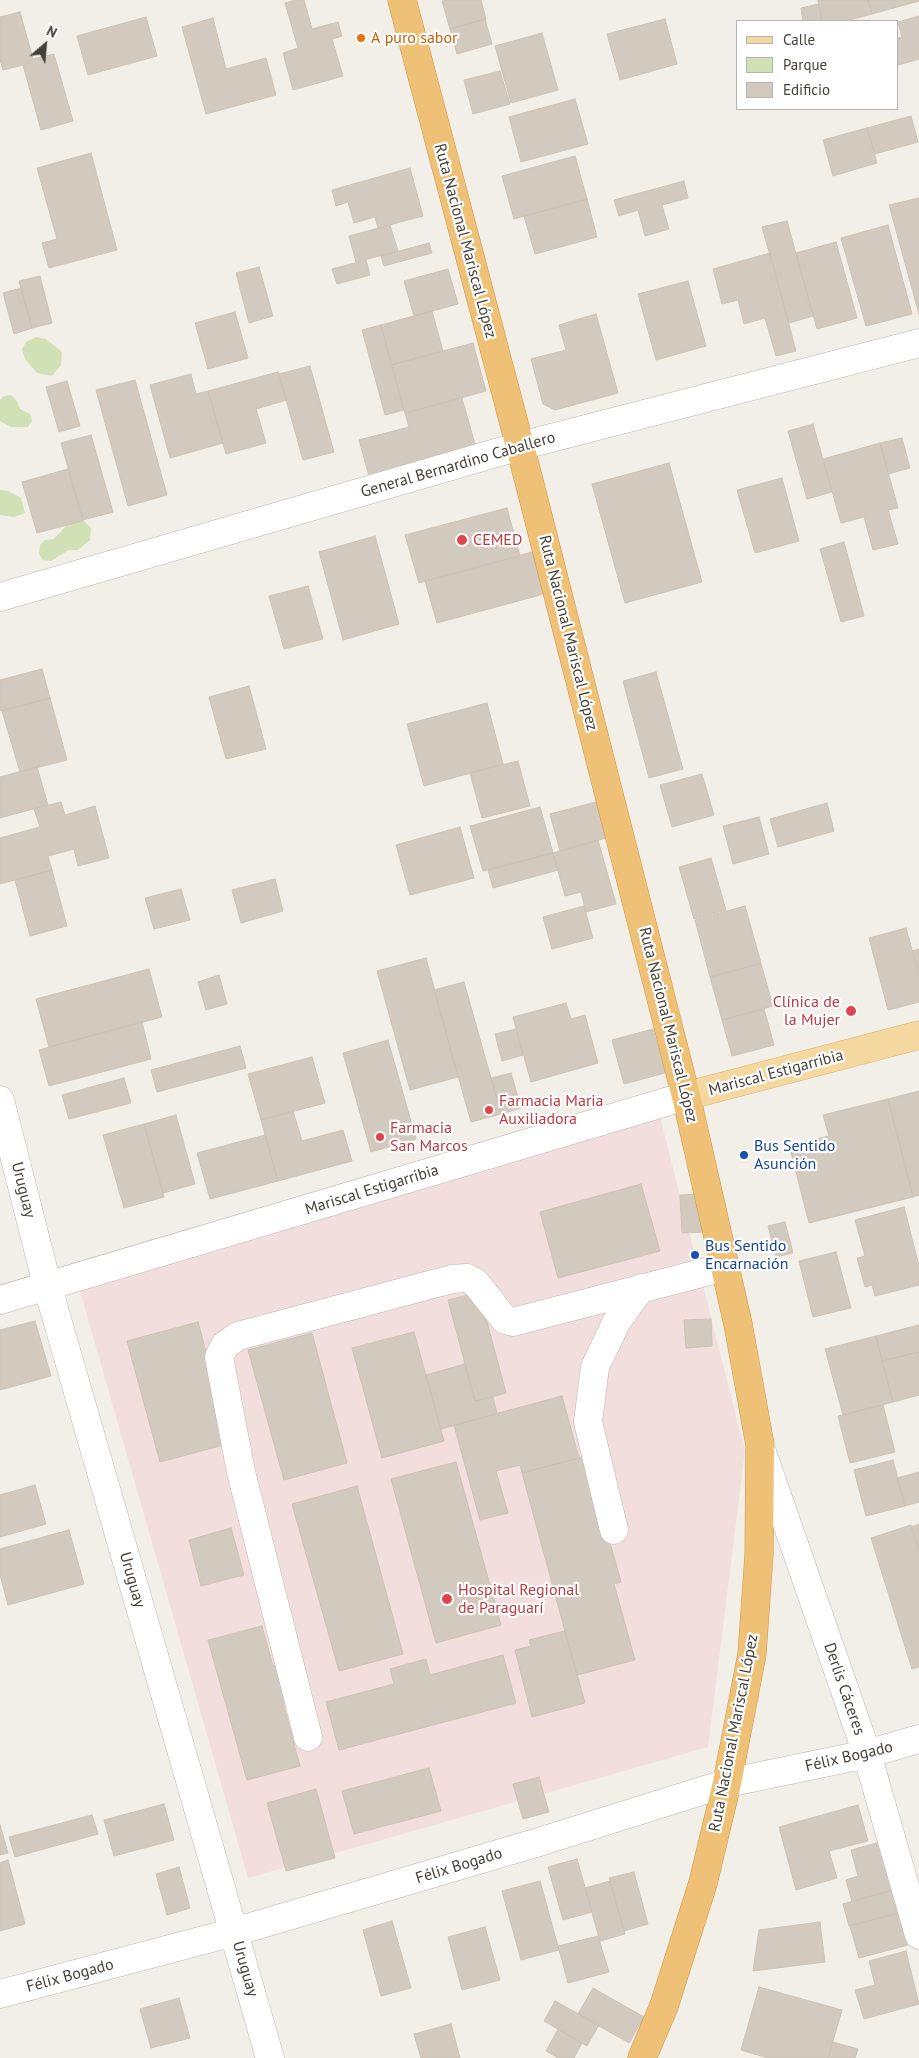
<!DOCTYPE html>
<meta charset="utf-8">
<style>
body{margin:0}
#map{position:relative;width:919px;height:2058px;overflow:hidden;background:#f2efe8;font-family:"PT Sans",sans-serif}
canvas{display:block}
.legend{position:absolute;left:736px;top:20px;width:162px;height:90px;box-sizing:border-box;background:#fff;border:1px solid #b5b2af;margin:0;padding:6px 9px;list-style:none;font-size:15px;color:#453f37}
.legend li{display:flex;align-items:center;gap:10px;height:25px}
.legend b{width:25px;border:1px solid #b5b2af}
.north{position:absolute;left:20px;top:20px;width:50px;height:50px;-webkit-text-stroke:4px #fff;paint-order:stroke;rotate:27deg;font-size:14px;font-weight:700;line-height:20px;text-align:center;color:#453f37}
.north::after{content:'';display:block;margin:auto;width:18px;height:22px;background:#453f37;clip-path:polygon(50% 0,100% 100%,50% 72%,0 100%)}
</style>
<div id="map">
<canvas width="919" height="2058"></canvas>
<ul class="legend">
<li><b style="height:6px;background:#f4d89f"></b>Calle</li>
<li><b style="height:14px;background:#d0e2b5"></b>Parque</li>
<li><b style="height:14px;background:#d3cabf"></b>Edificio</li>
</ul>
<div class="north">N</div>
</div>
<script>
const c = document.querySelector('canvas').getContext('2d');
c.lineJoin = 'round';
function fillPath(path, color) {
  c.fillStyle = color;
  c.fill(path, 'evenodd');
}
function poly(rows) {
  const path = new Path2D();
  for (const r of rows) {
    path.moveTo(r[0], r[1]);
    for (let i = 2; i < r.length; i += 2) path.lineTo(r[i], r[i + 1]);
  }
  return path;
}
function trace(path, color, width, dash) {
  c.strokeStyle = color;
  c.lineWidth = width;
  c.lineCap = dash ? 'butt' : 'round';
  c.setLineDash(dash || []);
  c.stroke(path);
}
function drawText(font, color, halo, rows, align = 'center') {
  c.font = font + ' "PT Sans",sans-serif';
  c.lineWidth = 4.5;
  c.setLineDash([]);
  c.textBaseline = 'middle';
  c.strokeStyle = halo;
  c.fillStyle = color;
  for (const [text, x, y, turn = 0] of rows) {
    c.save();
    c.translate(x, y);
    c.rotate((+turn || 0) * Math.PI / 180);
    c.textAlign = isNaN(turn) ? turn : align;
    if (halo) c.strokeText(text, 0, 0);
    c.fillText(text, 0, 0);
    c.restore();
  }
}
const medical = poly([
 [659,1113,745,1451,708,1747,248,1878,80,1291]
]);
const green = poly([
 [36,337,46,339,62,352,61,365,52,376,37,373,25,359,22,349,26,342],
 [11,395,17,401,20,409,30,414,32,421,28,427,11,427,0,421,0,400,4,396],
 [0,490,8,491,21,498,25,513,14,517,0,515],
 [74,517,84,521,91,528,90,540,78,550,69,550,51,561,43,560,39,554,40,545,45,540,54,539]
]);
const building = poly([
 [296,0,304,0,312,29,338,22,342,36,332,39,343,76,293,90,283,53,298,48,285,3,296,0],
 [447,0,481,0,486,19,450,29,442,1,447,0],
 [818,0,868,0,872,14,846,21,822,21,818,0],
 [868,0,919,0,919,1,872,14,868,0],
 [819,4,822,21,803,21,801,8,819,4],
 [20,12,33,59,54,54,73,121,41,130,23,65,3,70,0,60,0,17,20,12],
 [919,16,919,59,898,65,898,38,902,37,898,22,919,16],
 [146,17,157,56,88,75,77,36,146,17],
 [213,18,226,69,266,58,276,95,206,114,182,27,213,18],
 [485,19,492,44,457,54,450,29,485,19],
 [665,19,677,64,620,80,607,34,665,19],
 [542,33,558,90,511,103,495,46,542,33],
 [500,71,510,104,473,114,464,80,500,71],
 [575,99,588,144,521,162,509,117,575,99],
 [911,116,918,142,875,154,867,128,911,116],
 [867,128,877,163,833,176,823,140,867,128],
 [91,153,117,250,49,268,42,243,57,239,37,168,91,153],
 [575,156,587,199,514,219,502,176,575,156],
 [410,168,423,216,378,228,375,217,354,223,348,202,336,206,332,190,410,168],
 [684,181,688,198,662,205,669,229,645,236,638,210,619,216,614,200,684,181],
 [919,198,919,314,889,205,919,198],
 [587,199,597,237,535,254,524,216,587,199],
 [787,221,813,316,789,323,762,227,787,221],
 [390,225,398,251,356,262,349,236,390,225],
 [888,225,912,314,866,326,841,238,888,225],
 [836,242,857,318,817,329,796,253,836,242],
 [429,243,432,253,384,266,381,256,429,243],
 [770,253,796,351,776,356,765,318,744,324,738,300,722,304,713,269,770,253],
 [366,260,370,275,337,284,332,269,366,260],
 [259,267,273,316,249,323,236,273,259,267],
 [448,269,458,304,414,316,404,281,448,269],
 [40,276,52,323,32,328,19,281,40,276],
 [688,281,706,346,656,360,638,294,688,281],
 [21,288,32,328,14,334,3,293,21,288],
 [432,311,443,351,391,365,381,325,432,311],
 [235,312,248,358,208,369,195,323,235,312],
 [596,314,618,393,555,410,543,404,531,359,566,350,559,325,596,314],
 [381,325,404,410,385,415,362,330,381,325],
 [473,343,486,391,405,413,391,365,473,343],
 [310,366,334,452,303,460,279,374,310,366],
 [278,372,287,400,256,409,266,443,226,454,208,391,278,372],
 [191,374,196,394,208,391,223,443,170,458,150,385,191,374],
 [135,380,167,495,128,506,96,390,135,380],
 [67,381,80,426,59,432,46,387,67,381],
 [462,398,476,448,369,476,359,440,409,427,405,413,462,398],
 [813,424,832,492,807,499,788,431,813,424],
 [91,435,113,512,83,520,61,443,91,435],
 [902,438,910,468,888,474,880,443,902,438],
 [880,443,898,508,888,510,898,544,873,550,864,517,841,523,823,459,880,443],
 [669,463,702,582,625,603,592,484,669,463],
 [68,469,83,521,37,533,22,482,68,469],
 [782,478,799,541,755,553,737,490,782,478],
 [507,508,520,556,419,583,405,535,507,508],
 [375,536,399,624,343,640,319,552,375,536],
 [844,542,864,616,841,622,820,549,844,542],
 [532,552,544,594,437,623,425,581,532,552],
 [308,586,323,639,284,649,269,596,308,586],
 [42,669,50,698,0,711,0,680,42,669],
 [656,672,683,769,649,778,623,681,656,672],
 [249,686,266,749,226,759,209,697,249,686],
 [50,698,67,760,20,772,2,711,50,698],
 [487,703,503,764,424,786,407,724,487,703],
 [518,761,530,806,482,818,470,773,518,761],
 [37,767,48,805,0,818,0,777,37,767],
 [702,774,714,815,672,827,660,785,702,774],
 [61,802,65,815,95,806,109,858,78,866,74,849,48,856,52,870,0,884,0,838,40,827,34,809,61,802],
 [596,802,606,838,560,851,550,814,596,802],
 [827,803,834,831,778,847,770,819,827,803],
 [540,807,553,853,483,871,470,826,540,807],
 [759,817,769,854,733,864,723,826,759,817],
 [460,827,474,878,410,895,396,845,460,827],
 [598,840,616,904,586,912,581,892,565,896,553,853,598,840],
 [553,853,558,870,493,888,488,870,553,853],
 [711,858,726,910,694,919,679,867,711,858],
 [52,870,67,926,30,936,15,880,52,870],
 [275,879,283,911,241,923,232,890,275,879],
 [181,889,190,920,154,929,145,898,181,889],
 [584,906,593,938,552,949,543,917,584,906],
 [745,906,761,963,710,977,695,920,745,906],
 [906,928,919,975,919,1002,888,1010,869,938,906,928],
 [919,949,919,975,912,951,919,949],
 [426,958,458,1077,410,1090,377,971,426,958],
 [761,964,773,1006,722,1020,710,977,761,964],
 [149,969,162,1017,49,1047,36,999,149,969],
 [219,975,227,1004,206,1010,198,982,219,975],
 [464,982,501,1114,471,1122,434,990,464,982],
 [566,1003,571,1019,585,1015,598,1063,531,1082,513,1017,566,1003],
 [764,1009,774,1045,732,1056,722,1020,764,1009],
 [142,1022,151,1059,49,1086,39,1050,142,1022],
 [516,1029,523,1055,502,1061,495,1034,516,1029],
 [653,1029,665,1073,624,1084,612,1040,653,1029],
 [388,1040,416,1139,371,1152,343,1053,388,1040],
 [240,1046,246,1068,157,1092,151,1070,240,1046],
 [312,1057,325,1103,261,1120,248,1074,312,1057],
 [511,1073,521,1108,501,1114,491,1078,511,1073],
 [124,1078,131,1103,69,1119,62,1095,124,1078],
 [919,1091,919,1195,913,1197,888,1099,919,1091],
 [888,1099,913,1197,809,1223,789,1145,829,1136,823,1115,888,1099],
 [293,1111,302,1141,343,1130,352,1161,278,1181,261,1120,293,1111],
 [176,1115,195,1184,163,1193,144,1124,176,1115],
 [144,1124,164,1197,124,1208,103,1135,144,1124],
 [265,1135,278,1181,210,1199,197,1153,265,1135],
 [641,1184,660,1251,558,1278,540,1212,641,1184],
 [701,1194,704,1232,682,1233,680,1195,701,1194],
 [904,1207,919,1266,919,1285,875,1296,872,1285,865,1287,857,1258,865,1256,855,1220,904,1207],
 [785,1222,793,1253,776,1257,768,1226,785,1222],
 [836,1252,851,1308,813,1317,799,1261,836,1252],
 [479,1292,506,1393,475,1401,448,1300,479,1292],
 [711,1319,712,1346,686,1348,684,1320,711,1319],
 [35,1321,51,1376,0,1390,0,1330,35,1321],
 [198,1322,231,1443,160,1462,127,1341,198,1322],
 [919,1325,919,1352,882,1361,876,1336,919,1325],
 [414,1332,444,1441,382,1458,352,1348,414,1332],
 [312,1333,347,1463,284,1480,248,1350,312,1333],
 [876,1336,893,1402,843,1415,825,1349,876,1336],
 [919,1352,919,1395,893,1402,882,1361,919,1352],
 [465,1364,475,1401,493,1397,497,1414,441,1429,426,1375,465,1364],
 [562,1396,579,1458,522,1473,520,1465,496,1471,508,1513,480,1520,454,1425,562,1396],
 [883,1405,895,1452,850,1463,838,1416,883,1405],
 [586,1456,621,1582,614,1584,635,1660,577,1675,522,1473,586,1456],
 [893,1460,905,1506,866,1516,854,1470,893,1460],
 [456,1462,501,1625,436,1643,391,1479,456,1462],
 [919,1472,919,1502,905,1506,897,1478,919,1472],
 [35,1485,46,1524,0,1537,0,1495,35,1485],
 [357,1486,403,1654,339,1671,292,1504,357,1486],
 [919,1524,919,1552,911,1527,919,1524],
 [911,1525,919,1552,919,1667,912,1669,871,1538,911,1525],
 [231,1528,244,1575,201,1586,189,1540,231,1528],
 [69,1530,84,1584,8,1605,0,1575,0,1549,69,1530],
 [262,1626,273,1666,283,1663,293,1701,283,1703,300,1766,247,1780,208,1640,262,1626],
 [565,1631,585,1703,532,1717,515,1650,531,1646,529,1640,565,1631],
 [503,1655,516,1703,339,1750,326,1702,394,1684,390,1669,426,1659,430,1675,503,1655],
 [429,1768,441,1811,354,1834,342,1791,429,1768],
 [539,1777,549,1812,523,1819,513,1784,539,1777],
 [316,1789,335,1858,286,1871,267,1803,316,1789],
 [164,1804,174,1840,114,1856,104,1820,164,1804],
 [858,1805,868,1841,829,1851,837,1878,796,1890,779,1827,858,1805],
 [92,1815,98,1834,15,1857,9,1837,92,1815],
 [0,1825,8,1853,0,1855,0,1825],
 [880,1842,893,1890,852,1901,846,1880,858,1876,851,1850,880,1842],
 [577,1859,592,1912,563,1920,548,1867,577,1859],
 [8,1860,25,1924,0,1931,0,1863,8,1860],
 [179,1867,190,1908,167,1915,156,1874,179,1867],
 [634,1872,648,1924,624,1931,609,1878,634,1872],
 [540,1881,559,1950,521,1960,502,1891,540,1881],
 [610,1881,625,1934,600,1941,585,1888,610,1881],
 [893,1890,899,1913,849,1926,843,1904,893,1890],
 [899,1913,908,1945,859,1958,850,1926,899,1913],
 [392,1921,411,1988,381,1996,363,1930,392,1921],
 [820,1922,825,1962,753,1971,759,1930,820,1922],
 [485,1927,500,1980,462,1990,448,1937,485,1927],
 [598,1936,609,1972,568,1983,558,1946,598,1936],
 [906,1951,919,2004,864,2019,855,1990,875,1985,869,1961,906,1951],
 [759,1987,842,2010,828,2058,768,2058,741,2050,759,1987],
 [593,1988,644,2017,629,2043,578,2014,593,1988],
 [179,1998,190,2038,151,2048,140,2009,179,1998],
 [555,2001,599,2025,587,2046,544,2021,555,2001],
 [451,2024,460,2058,421,2058,414,2034,451,2024],
 [558,2029,582,2043,574,2058,558,2058,546,2051,558,2029],
 [833,2042,858,2049,855,2058,828,2058,833,2042]
]);
const minor = poly([
 [0,597,520,446,919,343],
 [0,1100,48,1288,270,2058],
 [0,1300,686,1096],
 [761,1449,867,1754,919,1935],
 [614,1530,588,1422,595,1367,617,1321,641,1288],
 [308,1737,241,1472,219,1357,225,1345,238,1336,452,1279,467,1278,475,1282,505,1320,513,1322,725,1267],
 [0,1994,234,1932,539,1842,727,1783,867,1754,919,1739]
]);
const major = poly([
 [686,1096,919,1035]
]);
const highway = poly([
 [402,0,520,446,686,1096,738,1324,760,1445,759,1555,752,1654,727,1783,703,1883,664,2006,642,2058]
]);
const markers = [
 [361,38,5,"#e8710a"],
 [462,540,6,"#e0444e"],
 [851,1011,6,"#e0444e"],
 [489,1110,5,"#e0444e"],
 [380,1137,5,"#e0444e"],
 [744,1155,5,"#1a4fb4"],
 [695,1255,5,"#1a4fb4"],
 [447,1599,6,"#e0444e"]
];
const foodNames = [
 ["A puro sabor",371,38]
];
const streetNames = [
 ["Ruta Nacional Mariscal López",465,241,75],
 ["General Bernardino Caballero",458,465,-16],
 ["Ruta Nacional Mariscal López",568,633,76],
 ["Ruta Nacional Mariscal López",668,1025,76],
 ["Mariscal Estigarribia",776,1073,-15],
 ["Uruguay",23,1190,76],
 ["Mariscal Estigarribia",372,1190,-17],
 ["Uruguay",132,1580,74],
 ["Derlis Cáceres",844,1689,71],
 ["Ruta Nacional Mariscal López",734,1733,-79],
 ["Félix Bogado",849,1757,-13],
 ["Félix Bogado",459,1866,-17],
 ["Uruguay",245,1969,74],
 ["Félix Bogado",70,1976,-15]
];
const healthNames = [
 ["CEMED",473,540],
 ["Clínica de",840,1002,"right"],
 ["la Mujer",840,1020,"right"],
 ["Farmacia Maria",499,1101],
 ["Auxiliadora",499,1119],
 ["Farmacia",390,1128],
 ["San Marcos",390,1146],
 ["Hospital Regional",458,1590],
 ["de Paraguarí",458,1608]
];
const transitNames = [
 ["Bus Sentido",754,1146],
 ["Asunción",754,1164],
 ["Bus Sentido",705,1246],
 ["Encarnación",705,1264]
];
fillPath(medical, '#f2dedd');
fillPath(green, '#d0e2b5');
fillPath(building, '#d3cabf');
trace(building, '#cdc1b3', 1);
trace(minor, '#bdb6ac', 29);
trace(major, '#d8b471', 29);
trace(highway, '#ce9547', 29);
trace(minor, '#fff', 28);
trace(major, '#f4d89f', 28);
trace(highway, '#efc176', 28);
for (const [x, y, r, color] of markers) {
  const dot = new Path2D();
  dot.arc(x, y, r, 0, 2 * Math.PI);
  c.fillStyle = color;
  c.fill(dot);
  trace(dot, '#fff', 2);
}
drawText('16px', '#c56008', '#fff', foodNames, 'left');
drawText('16px', '#453f37', '#fff', streetNames);
drawText('16px', '#be3a42', '#fff', healthNames, 'left');
drawText('16px', '#164399', '#fff', transitNames, 'left');
</script>
